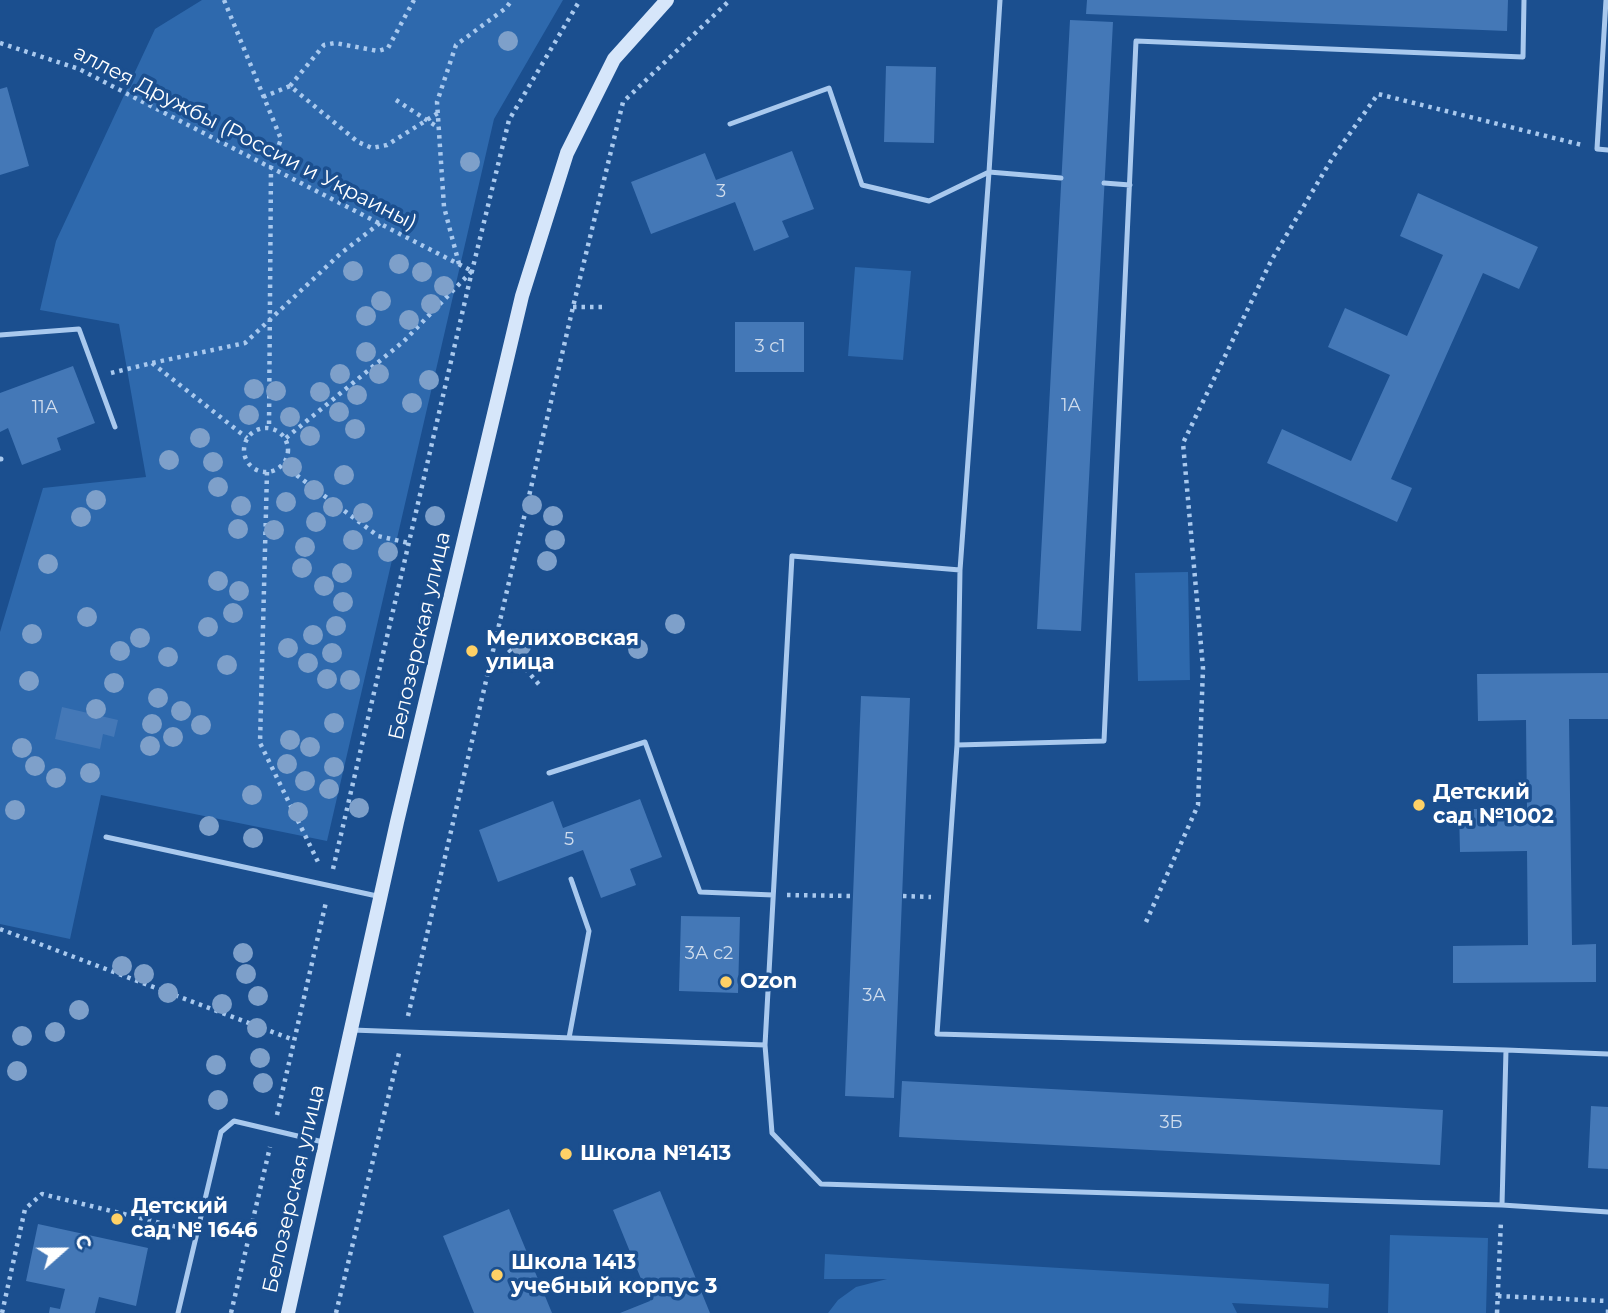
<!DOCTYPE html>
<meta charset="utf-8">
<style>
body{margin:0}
#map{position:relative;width:1608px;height:1313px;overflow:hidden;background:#1b4f8f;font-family:Montserrat,sans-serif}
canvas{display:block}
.north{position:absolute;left:28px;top:1215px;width:70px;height:70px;-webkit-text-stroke:5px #1b4f8f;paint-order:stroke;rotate:69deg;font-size:19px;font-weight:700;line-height:28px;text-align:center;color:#fff}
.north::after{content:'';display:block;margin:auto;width:24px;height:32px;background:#fff;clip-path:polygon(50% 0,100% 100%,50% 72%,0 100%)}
</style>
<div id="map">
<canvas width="1608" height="1313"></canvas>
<div class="north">С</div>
</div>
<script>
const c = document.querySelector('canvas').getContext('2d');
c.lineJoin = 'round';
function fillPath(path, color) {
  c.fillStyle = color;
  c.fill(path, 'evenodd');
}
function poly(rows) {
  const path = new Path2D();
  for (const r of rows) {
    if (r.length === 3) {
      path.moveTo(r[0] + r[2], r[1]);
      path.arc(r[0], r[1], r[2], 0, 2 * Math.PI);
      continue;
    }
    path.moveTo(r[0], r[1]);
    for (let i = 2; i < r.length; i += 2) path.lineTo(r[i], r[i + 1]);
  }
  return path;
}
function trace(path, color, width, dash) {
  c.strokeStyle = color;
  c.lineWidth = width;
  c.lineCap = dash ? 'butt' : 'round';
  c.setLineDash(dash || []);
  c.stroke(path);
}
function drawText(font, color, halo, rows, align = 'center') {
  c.font = font + ' Montserrat,sans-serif';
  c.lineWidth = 7;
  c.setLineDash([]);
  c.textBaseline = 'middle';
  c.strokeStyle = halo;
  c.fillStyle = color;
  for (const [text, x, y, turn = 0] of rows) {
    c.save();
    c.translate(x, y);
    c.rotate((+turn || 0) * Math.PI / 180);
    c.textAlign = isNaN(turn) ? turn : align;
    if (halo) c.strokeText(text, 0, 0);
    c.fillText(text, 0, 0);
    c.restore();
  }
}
const green = poly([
 [202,0,563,0,494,119,327,841,101,795,70,939,0,924,0,632,43,488,146,477,119,324,40,310,56,241,155,29],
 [855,267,911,271,903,360,848,356],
 [1188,572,1190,680,1138,681,1135,573],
 [1390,1235,1488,1238,1486,1313,1388,1313],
 [825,1254,1329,1284,1328,1308,1232,1303,1237,1313,828,1313,838,1300,856,1287,887,1279,824,1279]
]);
const building = poly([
 [1087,0,1508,0,1507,31,1086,14],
 [1070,20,1113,22,1081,631,1037,629],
 [886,66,936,67,934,143,884,142],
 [7,87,29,166,0,175,0,89],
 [792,151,814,209,782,221,789,237,754,251,735,202,651,234,631,182,705,153,716,180],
 [1418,193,1538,247,1519,289,1483,273,1391,479,1412,488,1397,522,1267,463,1282,429,1351,461,1390,375,1328,347,1345,308,1407,336,1443,255,1400,236],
 [735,322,804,322,804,372,735,372],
 [73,366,95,423,57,438,61,450,22,465,8,428,0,432,0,393],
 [1608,673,1608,719,1569,719,1572,945,1596,944,1596,982,1453,983,1453,946,1528,945,1527,851,1460,852,1459,809,1527,809,1526,720,1478,721,1477,674],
 [861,696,910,698,894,1098,845,1096],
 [62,707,118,720,114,737,103,734,100,749,55,739],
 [640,799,662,857,630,869,636,885,601,898,583,850,498,882,479,830,553,801,563,828],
 [681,916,740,917,738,993,679,991],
 [902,1081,1443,1110,1440,1165,899,1137],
 [1591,1106,1608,1107,1608,1169,1588,1168],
 [660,1191,710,1313,620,1313,650,1301,613,1210],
 [509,1209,552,1313,474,1313,443,1236],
 [38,1224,148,1248,136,1306,99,1297,95,1313,49,1313,50,1307,60,1309,65,1289,26,1281]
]);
const path = poly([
 [224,0,281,139,271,167,269,428],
 [0,43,79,69,472,271],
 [290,86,324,45,335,43,378,51,388,48,414,0],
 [263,97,290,86,358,142,372,148,387,145,438,113],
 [396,100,439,128],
 [459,264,444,207,437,102,456,45,506,8,512,0],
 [573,307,602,307],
 [152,363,247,438],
 [111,373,152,363,245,343,340,254,380,223],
 [266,450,22],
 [286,438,404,341,472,271],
 [283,465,378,536,409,543],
 [267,472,260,743,320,866],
 [495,640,504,644,542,688],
 [333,869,472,271,509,120,580,0],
 [787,895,853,896],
 [903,896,931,897],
 [1146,922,1198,805,1203,668,1183,443,1271,261,1333,157,1378,94,1582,145],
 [0,929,294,1040],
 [408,1016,573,307,623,102,730,0],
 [277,1115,326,902],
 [1498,1296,1608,1301],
 [2,1313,25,1209,42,1194,181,1228],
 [231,1313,270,1147],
 [336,1313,400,1049],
 [1497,1313,1501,1220],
 [1608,1313,1608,1305]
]);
const lane = poly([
 [1606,0,1597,149,1608,150],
 [730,124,829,88,862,185,929,201,989,172,1061,178],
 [1104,183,1130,185],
 [0,335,79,329,115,427],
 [0,459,1,459],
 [960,570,792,556,765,1045,772,1133,821,1184,1502,1205],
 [957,745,960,570,989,172,1000,0],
 [549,773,645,742,700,892,773,895],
 [106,837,377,896],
 [352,1030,765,1045],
 [569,1038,589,931,571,879],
 [1506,1050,937,1034,957,745,1104,741,1136,41,1523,57,1524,0],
 [1608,1054,1506,1050,1502,1205,1608,1212],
 [178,1313,221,1132,234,1121,323,1142]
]);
const secondary = poly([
 [288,1313,397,822,522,296,567,153,614,59,667,0]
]);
const trees = [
 [508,41],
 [470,162],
 [399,264],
 [353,271],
 [422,272],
 [444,286],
 [381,301],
 [431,304],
 [366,316],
 [409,320],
 [366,352],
 [340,374],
 [379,374],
 [429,380],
 [254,389],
 [276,391],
 [320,392],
 [357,395],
 [412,403],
 [339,412],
 [249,415],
 [290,417],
 [355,429],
 [310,436],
 [200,438],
 [169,460],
 [213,462],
 [292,467],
 [344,475],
 [218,487],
 [314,490],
 [96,500],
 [286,502],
 [532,505],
 [241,506],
 [333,507],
 [363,513],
 [435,516],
 [553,516],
 [81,517],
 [316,522],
 [238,529],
 [274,530],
 [353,540],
 [555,540],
 [305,547],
 [388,552],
 [547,561],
 [48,564],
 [302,568],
 [342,573],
 [218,581],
 [324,586],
 [239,591],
 [343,602],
 [233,613],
 [87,617],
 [675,624],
 [336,626],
 [208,627],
 [32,634],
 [313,635],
 [140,638],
 [521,646],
 [288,648],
 [638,649],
 [120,651],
 [332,653],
 [168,657],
 [308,663],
 [227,665],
 [327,679],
 [350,680],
 [29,681],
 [114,683],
 [158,698],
 [96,709],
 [181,711],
 [334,723],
 [152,724],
 [201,725],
 [173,737],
 [290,740],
 [150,746],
 [310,747],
 [22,748],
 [287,764],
 [35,766],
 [334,767],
 [90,773],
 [56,778],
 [305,781],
 [329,789],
 [252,795],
 [359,808],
 [15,810],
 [298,812],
 [209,826],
 [253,838],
 [243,953],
 [122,966],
 [144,974],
 [246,974],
 [168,993],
 [258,996],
 [222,1004],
 [79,1010],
 [257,1028],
 [55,1032],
 [22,1036],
 [260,1058],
 [216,1065],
 [17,1071],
 [263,1083],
 [218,1100]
];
const markers = [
 [472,651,7,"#ffd166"],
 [1419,805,7,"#ffd166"],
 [726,982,7,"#ffd166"],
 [566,1154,7,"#ffd166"],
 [117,1219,7,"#ffd166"],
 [497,1275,7,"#ffd166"]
];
const numberNames = [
 ["3",721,192],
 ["3 с1",770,347],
 ["1А",1071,406],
 ["11А",45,408],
 ["5",569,840],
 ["3А с2",709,954],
 ["3А",874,996],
 ["3Б",1171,1123]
];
const streetNames = [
 ["аллея Дружбы (России и Украины)",245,138,27],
 ["Белозерская улица",420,636,-77],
 ["Белозерская улица",294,1189,-77]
];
const poiNames = [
 ["Мелиховская",486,639],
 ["улица",486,663],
 ["Детский",1433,793],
 ["сад №1002",1433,817],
 ["Ozon",740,982],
 ["Школа №1413",580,1154],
 ["Детский",131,1207],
 ["сад № 1646",131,1231],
 ["Школа 1413",511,1263],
 ["учебный корпус 3",511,1287]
];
fillPath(green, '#2e69ad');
fillPath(building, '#4478b7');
trace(path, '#a9c9ee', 4.5, [3.5, 5]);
trace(lane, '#a9c9ee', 5);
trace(secondary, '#d6e6fa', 14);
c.fillStyle = '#7ea0ca';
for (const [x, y] of trees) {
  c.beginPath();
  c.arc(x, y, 10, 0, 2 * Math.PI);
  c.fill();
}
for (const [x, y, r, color] of markers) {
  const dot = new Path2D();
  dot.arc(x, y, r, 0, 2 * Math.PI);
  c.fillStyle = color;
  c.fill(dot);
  trace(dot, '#1b4f8f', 2.5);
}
drawText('18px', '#d0dded', null, numberNames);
drawText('21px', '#fff', '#1b4f8f', streetNames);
drawText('bold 21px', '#fff', '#1b4f8f', poiNames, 'left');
</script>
